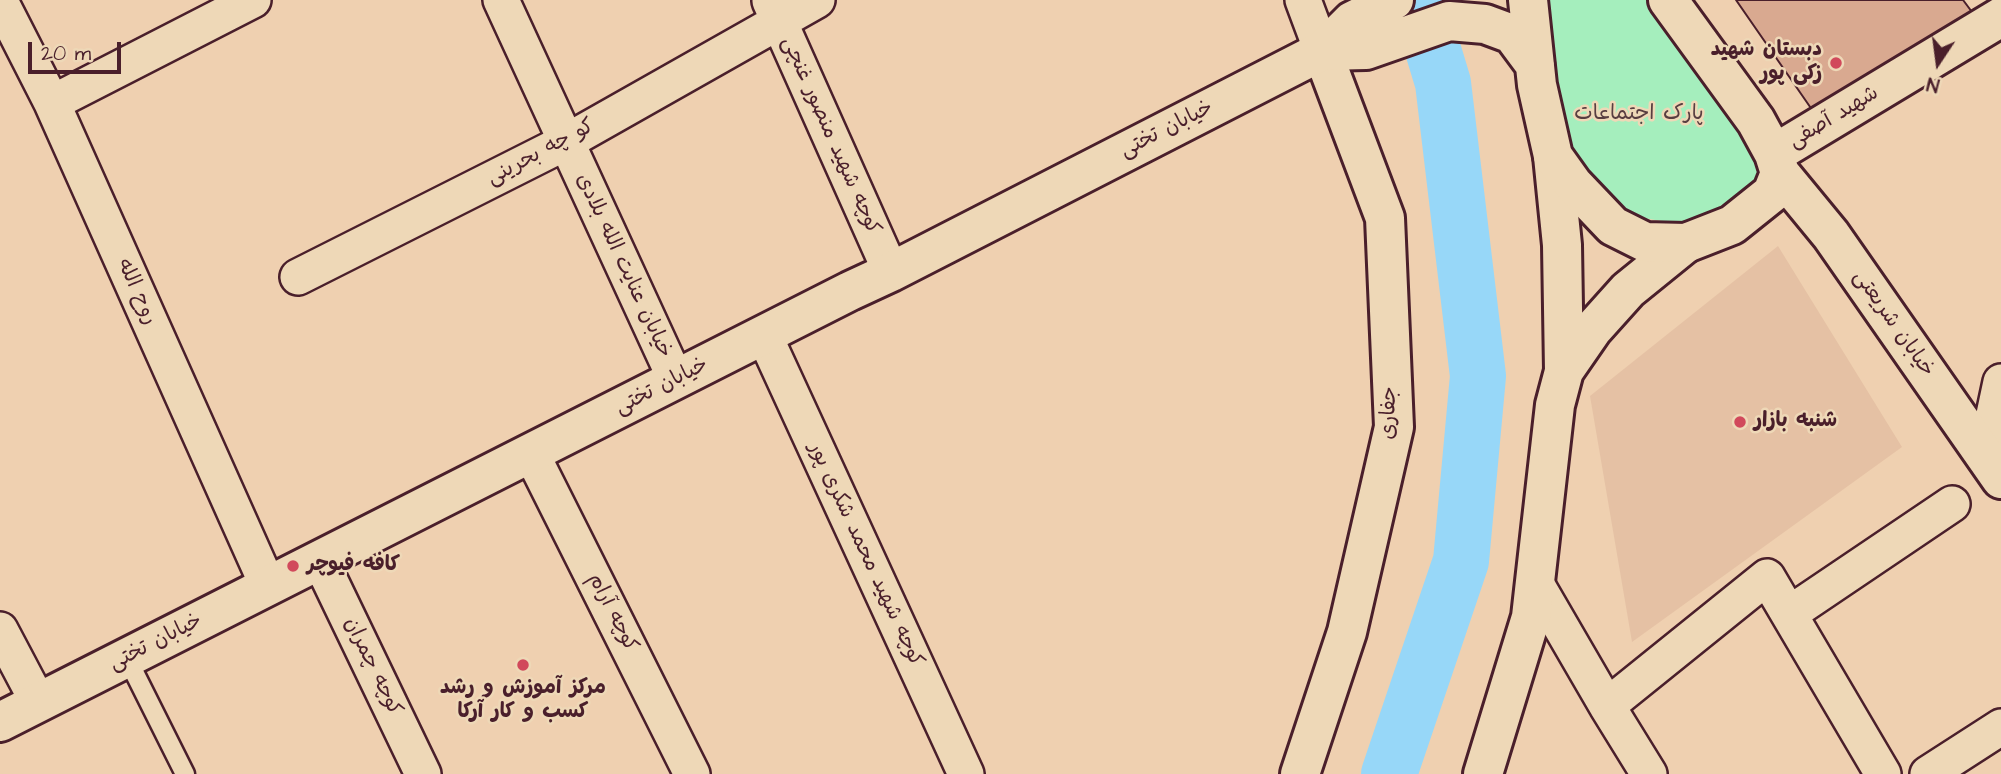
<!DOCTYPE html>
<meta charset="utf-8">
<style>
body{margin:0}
#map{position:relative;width:2001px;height:774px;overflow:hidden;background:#efd0b0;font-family:"Architects Daughter",sans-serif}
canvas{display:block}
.north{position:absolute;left:1903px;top:28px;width:70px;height:70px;-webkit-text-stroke:5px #eed8b7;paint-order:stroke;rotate:193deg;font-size:19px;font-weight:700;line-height:28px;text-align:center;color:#4a1f2b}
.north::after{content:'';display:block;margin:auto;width:24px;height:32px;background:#4a1f2b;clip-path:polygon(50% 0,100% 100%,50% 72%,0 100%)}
.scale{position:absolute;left:28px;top:42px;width:93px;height:32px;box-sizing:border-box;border:4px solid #4a1f2b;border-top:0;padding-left:9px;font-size:21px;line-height:24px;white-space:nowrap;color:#4a1f2b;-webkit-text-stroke:5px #eed8b7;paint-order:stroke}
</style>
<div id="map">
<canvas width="2001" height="774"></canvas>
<div class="north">N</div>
<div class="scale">20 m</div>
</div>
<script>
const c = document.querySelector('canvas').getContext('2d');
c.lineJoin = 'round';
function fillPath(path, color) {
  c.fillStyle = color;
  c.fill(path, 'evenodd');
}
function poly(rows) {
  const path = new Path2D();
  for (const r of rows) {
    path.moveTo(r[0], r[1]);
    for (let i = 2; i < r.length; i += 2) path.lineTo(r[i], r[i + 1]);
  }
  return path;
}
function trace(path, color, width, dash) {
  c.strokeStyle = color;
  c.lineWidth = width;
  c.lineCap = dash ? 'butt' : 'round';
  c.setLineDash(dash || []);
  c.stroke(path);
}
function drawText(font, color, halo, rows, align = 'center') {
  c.font = font + ' "Architects Daughter","Playpen Sans Arabic",sans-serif';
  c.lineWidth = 5;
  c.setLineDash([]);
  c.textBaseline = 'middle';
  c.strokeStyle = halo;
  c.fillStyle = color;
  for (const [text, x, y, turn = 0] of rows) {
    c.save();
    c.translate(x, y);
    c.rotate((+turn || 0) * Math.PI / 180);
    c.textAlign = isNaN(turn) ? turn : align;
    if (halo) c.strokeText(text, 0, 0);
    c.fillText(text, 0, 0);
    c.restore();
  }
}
const built = poly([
 [1778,246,1902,447,1632,642,1590,396]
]);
const green = poly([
 [1538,0,1652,0,1698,65,1762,168,1755,183,1732,205,1710,217,1681,224,1624,215,1574,158,1558,119]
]);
const river = poly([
 [1389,774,1461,561,1478,376,1443,83,1418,0]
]);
const building = poly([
 [1736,0,1963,0,1972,12,1815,114,1736,0]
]);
const service = poly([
 [127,658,185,774]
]);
const minor = poly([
 [501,0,676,380],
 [1303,0,1322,51],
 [0,1,52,103,268,586],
 [770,1,891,272],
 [52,103,253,0],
 [298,277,566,142,817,0],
 [764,335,966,774],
 [531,453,692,774],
 [1985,457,2001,382],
 [320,560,423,774],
 [1535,582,1607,706,1649,774],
 [1789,614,1952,504],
 [0,630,38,702],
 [1607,706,1767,577,1883,774],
 [1928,774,2001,727]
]);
const tertiary = poly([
 [1564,371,1593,329,1628,290,1686,243],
 [1300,774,1347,632,1394,427,1385,218,1322,51],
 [1483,774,1531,617,1555,405,1564,371,1562,245,1553,156]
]);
const secondary = poly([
 [1528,0,1537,85,1553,156,1573,184,1613,226,1645,242,1686,243,1732,225,1772,193,1780,173,1774,154,1756,121,1668,0],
 [1322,51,1366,50,1449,21,1485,24,1512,34,1535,65],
 [1774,154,2001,17],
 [1780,173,1831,235,2001,479],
 [0,722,850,291,891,272,1322,51,1352,21,1394,0]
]);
const markers = [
 [1836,63,7,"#d1495b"],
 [1740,422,7,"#d1495b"],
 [293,566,7,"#d1495b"],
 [523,665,7,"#d1495b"]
];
const poiNames = [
 ["دبستان شهید",1822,51,"right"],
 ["زکی پور",1822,75,"right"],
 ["شنبه بازار",1754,422],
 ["کافه فیوچر",307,566],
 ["مرکز آموزش و رشد",523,689,"center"],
 ["کسب و کار آرکا",523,713,"center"]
];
const parkNames = [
 ["پارک اجتماعات",1639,115]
];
const streetNames = [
 ["شهید آصفی",1834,118,-31],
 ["خیابان تختی",1167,130,-27],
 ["کوچه شهید منصور غنچی",830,136,66],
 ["کو چه بحرینی",541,153,-28],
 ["خیابان عنایت الله بلادی",623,266,65],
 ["روح الله",136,292,66],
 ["خیابان شریعتی",1893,324,55],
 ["خیابان تختی",662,387,-27],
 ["جفاری",1390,413,-88],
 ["کوچه شهید محمد شکری پور",865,555,65],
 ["کوچه آرام",612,613,63],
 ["خیابان تختی",156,643,-27],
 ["کوچه چمران",372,667,64]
];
fillPath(built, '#e5c1a4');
fillPath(green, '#a5eebd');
trace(river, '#97d7f8', 56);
fillPath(building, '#d9a990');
trace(building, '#4a1f2b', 2);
trace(service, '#4a1f2b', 23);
trace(minor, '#4a1f2b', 40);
trace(tertiary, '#4a1f2b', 44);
trace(secondary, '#4a1f2b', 44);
trace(service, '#eed8b7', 18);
trace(minor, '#eed8b7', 35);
trace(tertiary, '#eed8b7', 38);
trace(secondary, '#eed8b7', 38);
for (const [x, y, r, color] of markers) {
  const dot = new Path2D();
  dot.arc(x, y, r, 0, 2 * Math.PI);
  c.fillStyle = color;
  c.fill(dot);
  trace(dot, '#eed8b7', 2.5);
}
drawText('bold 21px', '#4a1f2b', '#eed8b7', poiNames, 'left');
drawText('21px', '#583e41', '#eed8b7', parkNames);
drawText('21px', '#4a1f2b', '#eed8b7', streetNames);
</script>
